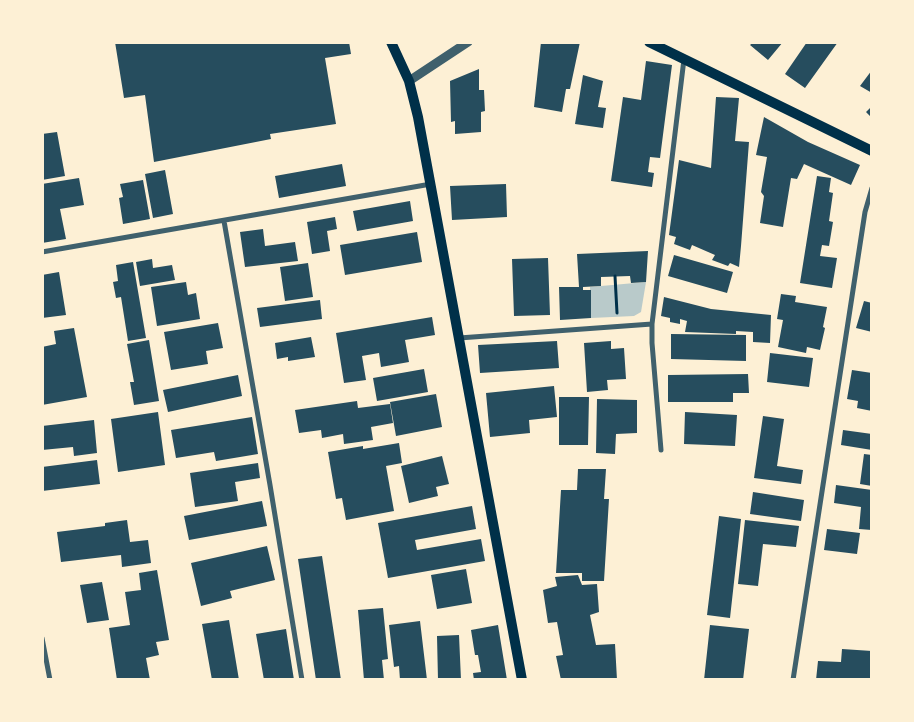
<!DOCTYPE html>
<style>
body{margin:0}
#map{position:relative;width:914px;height:722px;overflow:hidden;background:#fdf0d5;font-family:Commissioner,sans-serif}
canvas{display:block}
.frame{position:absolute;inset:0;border:44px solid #fdf0d5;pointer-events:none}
</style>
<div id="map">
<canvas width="914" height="722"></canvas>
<div class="frame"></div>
</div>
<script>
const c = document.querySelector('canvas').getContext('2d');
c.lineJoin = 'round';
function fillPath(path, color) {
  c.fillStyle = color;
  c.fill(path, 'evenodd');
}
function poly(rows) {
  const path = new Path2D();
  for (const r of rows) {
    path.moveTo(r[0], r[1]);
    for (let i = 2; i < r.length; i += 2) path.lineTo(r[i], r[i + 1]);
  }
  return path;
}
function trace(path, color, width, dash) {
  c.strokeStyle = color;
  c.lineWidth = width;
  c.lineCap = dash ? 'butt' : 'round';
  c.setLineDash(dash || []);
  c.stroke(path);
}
const green = poly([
 [646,282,641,312,634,316,591,318,590,287]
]);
const building = poly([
 [115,42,349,42,351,54,325,58,336,124,270,134,271,139,154,162,145,95,124,98],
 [541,42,580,42,570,89,566,89,562,112,534,107],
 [753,42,783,42,768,60,750,45],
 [807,42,838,42,805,88,785,74],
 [646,61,672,65,660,158,650,157,648,172,654,173,652,187,611,181,623,97,641,100],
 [479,69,479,90,484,90,485,111,481,112,481,132,455,134,455,121,451,122,450,81],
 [872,70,872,93,860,86],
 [583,75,603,81,598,107,606,108,603,128,575,124],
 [716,97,739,98,735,141,749,142,741,246,739,267,730,263,728,266,712,260,715,255,692,245,690,250,674,244,676,237,669,235,679,160,711,168],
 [872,106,872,118,866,112],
 [764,117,808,142,860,165,851,185,804,164,797,179,791,178,783,227,760,223,764,196,761,192,767,157,756,155],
 [57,132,65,176,42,180,42,134],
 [342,164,346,186,279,198,275,176],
 [165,170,173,214,153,218,145,174],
 [817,176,831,178,829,192,833,193,829,221,833,222,829,246,822,245,820,256,837,258,832,288,800,283],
 [79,178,84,205,60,209,66,239,42,243,42,184],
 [143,180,150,219,123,224,119,198,123,197,120,184],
 [506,184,507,217,452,220,450,186],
 [410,201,413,221,357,231,353,211],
 [335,217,337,229,327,231,330,251,312,254,307,222],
 [263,229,265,246,295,242,298,261,245,267,240,232],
 [417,232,422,262,345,275,340,245],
 [648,251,646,282,631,283,630,276,601,277,601,286,583,287,583,290,591,290,591,318,560,320,559,287,579,287,577,254],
 [674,255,733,272,727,293,668,276],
 [548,258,550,315,514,316,512,259],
 [152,259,153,268,172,265,175,280,140,286,136,262],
 [133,262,146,338,128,341,121,297,116,298,113,282,118,281,116,265],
 [308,263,313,297,285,301,280,267],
 [59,272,66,315,42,318,42,275],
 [186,282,188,295,196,293,200,319,157,326,151,287],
 [781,294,796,296,795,302,827,307,823,327,825,328,820,350,807,347,806,353,778,347,783,320,777,319],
 [664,297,711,309,771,315,770,343,753,342,753,332,736,331,736,334,685,332,687,321,680,319,680,324,670,322,670,318,661,316],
 [320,300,322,319,260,327,257,308],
 [864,301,872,303,872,332,856,328],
 [432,317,435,335,405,340,409,362,381,367,379,353,362,356,366,380,344,383,336,333],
 [218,323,223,348,206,351,208,364,171,370,164,332],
 [74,328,87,397,42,405,42,347,56,344,54,331],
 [671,334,746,335,746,361,671,359],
 [311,337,315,357,288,361,288,357,277,359,275,343],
 [149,340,159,401,134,405,130,382,134,382,127,344],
 [557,341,559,368,480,373,478,345],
 [611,341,611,349,624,348,626,379,607,380,608,390,587,392,584,343],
 [770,353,813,358,809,387,767,382],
 [424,369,428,392,377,401,373,378],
 [852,370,872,373,872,411,857,408,858,401,847,399],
 [748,374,749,393,733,393,733,402,668,402,668,375],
 [238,375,242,396,168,412,163,390],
 [554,386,557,417,529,420,530,433,490,437,486,393],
 [436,394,442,427,396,436,390,402],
 [559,397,589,397,588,445,559,445],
 [597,399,637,400,637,433,616,434,615,454,596,453],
 [357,401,358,408,390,404,393,423,371,427,373,440,344,444,343,434,322,438,321,430,299,433,295,410],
 [158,412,165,465,118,472,111,419],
 [685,412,737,415,735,446,684,444],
 [763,416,784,419,777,466,803,470,801,484,754,478],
 [252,417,258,454,216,461,214,452,176,458,171,430],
 [94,420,97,453,74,456,73,447,42,450,42,426],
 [843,430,872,434,872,450,841,445],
 [399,443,402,463,386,466,394,511,346,520,342,498,336,499,328,452,363,446,363,449],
 [864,454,872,455,872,486,860,484],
 [442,456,449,484,436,487,438,496,409,503,401,466],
 [97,460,100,484,42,491,42,467],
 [258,463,260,478,235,482,238,501,195,507,190,473],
 [578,469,606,469,604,499,609,499,604,581,582,581,582,573,556,573,561,490,577,490],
 [836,485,872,490,872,530,859,529,861,507,834,503],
 [753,492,804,500,801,521,750,514],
 [262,501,267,526,189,540,184,516],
 [472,506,476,529,415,540,417,550,481,539,485,561,388,578,378,523],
 [719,516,741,519,730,618,707,615],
 [127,520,130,542,148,540,151,563,122,567,121,555,61,562,57,532,105,526,105,523],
 [745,520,799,526,796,547,763,544,758,586,738,584],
 [827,529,860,533,857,554,824,550],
 [267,546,275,580,230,591,232,598,201,606,191,563],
 [322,556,341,680,316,680,298,559],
 [466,569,472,603,437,609,431,575],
 [157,570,169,640,156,642,159,655,146,658,150,680,117,680,109,628,130,625,125,592,141,590,139,573],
 [578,575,582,585,597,584,599,612,590,615,596,645,615,644,617,680,561,680,556,656,563,655,557,622,548,623,543,590,557,586,555,577],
 [102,582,109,620,87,623,80,585],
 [383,608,388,659,382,660,384,680,364,680,358,610],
 [229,620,239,680,212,680,202,624],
 [420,621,427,680,400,680,399,666,394,667,389,625],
 [498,625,507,680,474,680,473,673,481,672,478,655,475,655,471,630],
 [710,625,749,629,743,680,704,680],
 [286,629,294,680,264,680,256,634],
 [459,635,461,680,438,680,437,636],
 [842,649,872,651,872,680,816,680,818,661,841,662]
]);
const path = poly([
 [615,276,617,313]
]);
const minor = poly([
 [224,221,270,485,302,680],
 [42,252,431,184],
 [459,338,652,324],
 [661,450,652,343,652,324,684,59],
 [42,638,50,680],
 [793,680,865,212,872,188]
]);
const tertiary = poly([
 [409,81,468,42]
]);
const secondary = poly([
 [391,42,409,81,418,117,522,680],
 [649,42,872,151]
]);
fillPath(green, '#b9caca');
fillPath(building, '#264d5e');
trace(path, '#003049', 3);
trace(minor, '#3f606c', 5);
trace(tertiary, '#3f606c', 9);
trace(secondary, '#003049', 10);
</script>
